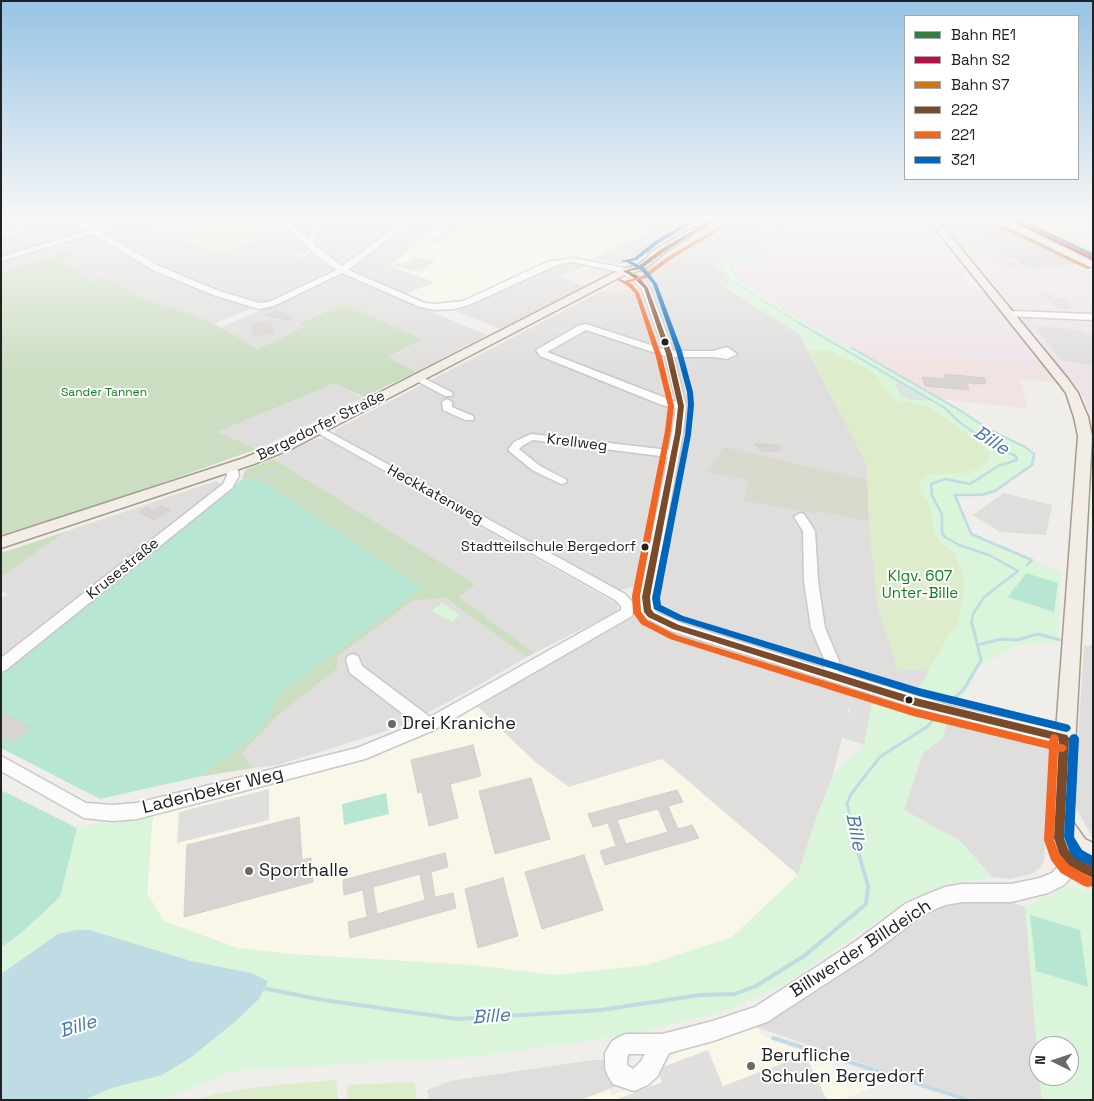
<!DOCTYPE html>
<meta charset="utf-8">
<style>
body{margin:0}
#map{position:relative;width:1094px;height:1101px;overflow:hidden;background:#f0eeeb;font-family:"Space Grotesk",sans-serif}
canvas{display:block}
.frame{position:absolute;inset:0;border:2px solid #222;pointer-events:none}
.legend{position:absolute;left:904px;top:15px;width:175px;height:165px;box-sizing:border-box;background:#fff;border:1px solid #a7a7a7;margin:0;padding:6px 9px;list-style:none;font-size:15px;color:#222}
.legend li{display:flex;align-items:center;gap:10px;height:25px}
.legend b{width:25px;border:1px solid #a7a7a7}
.north{position:absolute;left:1029px;top:1036px;width:50px;height:50px;box-sizing:border-box;background:#fff;border:1px solid #a7a7a7;border-radius:50%;rotate:274deg;font-size:14px;font-weight:700;line-height:20px;text-align:center;color:#222}
.north::after{content:'';display:block;margin:auto;width:18px;height:22px;background:#6a6968;clip-path:polygon(50% 0,100% 100%,50% 72%,0 100%)}
</style>
<div id="map">
<canvas width="1094" height="1101"></canvas>
<div class="frame"></div>
<ul class="legend">
<li><b style="height:6px;background:#36803d"></b>Bahn RE1</li>
<li><b style="height:6px;background:#b51143"></b>Bahn S2</li>
<li><b style="height:6px;background:#cc7720"></b>Bahn S7</li>
<li><b style="height:6px;background:#7a4b2a"></b>222</li>
<li><b style="height:6px;background:#f26522"></b>221</li>
<li><b style="height:6px;background:#0065bd"></b>321</li>
</ul>
<div class="north">N</div>
</div>
<script>
const c = document.querySelector('canvas').getContext('2d');
c.lineJoin = 'round';
function fillPath(path, color) {
  c.fillStyle = color;
  c.fill(path, 'evenodd');
}
function poly(rows) {
  const path = new Path2D();
  for (const r of rows) {
    path.moveTo(r[0], r[1]);
    for (let i = 2; i < r.length; i += 2) path.lineTo(r[i], r[i + 1]);
  }
  return path;
}
function trace(path, color, width, dash) {
  c.strokeStyle = color;
  c.lineWidth = width;
  c.lineCap = dash ? 'butt' : 'round';
  c.setLineDash(dash || []);
  c.stroke(path);
}
function drawText(font, color, halo, rows, align = 'center') {
  c.font = font + ' "Space Grotesk",sans-serif';
  c.lineWidth = 4;
  c.setLineDash([]);
  c.textBaseline = 'middle';
  c.strokeStyle = halo;
  c.fillStyle = color;
  for (const [text, x, y, turn = 0] of rows) {
    c.save();
    c.translate(x, y);
    c.rotate((+turn || 0) * Math.PI / 180);
    c.textAlign = isNaN(turn) ? turn : align;
    if (halo) c.strokeText(text, 0, 0);
    c.fillText(text, 0, 0);
    c.restore();
  }
}
const residential = poly([
 [1,218,57,218,1,234],
 [74,218,136,218,95,230],
 [287,218,319,218,312,233,308,235,304,234],
 [326,218,390,218,405,221,345,265,340,265,315,244],
 [418,218,455,218,443,224,422,241,398,235],
 [579,218,617,218,682,232,625,265,594,258,633,238,638,239,647,231,618,228,577,220],
 [67,219,151,269,201,291,252,308,214,324,142,297,104,277,92,281,60,260,1,272,1,237],
 [140,220,217,254,287,230,310,249,294,256,299,258,313,253,334,270,267,303,262,304,244,299,168,270,98,231],
 [717,224,778,237,754,249,760,250,716,262,717,265,731,284,725,287,799,334,867,465,869,521,878,609,898,669,929,671,915,695,838,669,730,639,679,622,650,607,686,412,669,340,651,288,640,272],
 [391,238,419,243,390,266,435,282,406,294,349,271,349,269],
 [567,262,587,265,561,277,584,286,500,329,456,311,553,266],
 [340,274,343,274,487,335,416,372,387,357,421,339,345,304,300,322,307,326,258,349,220,328],
 [640,287,663,357,670,426,640,586,619,590,334,434,335,430,602,291,613,293],
 [334,382,363,398,258,449,214,433,294,401],
 [316,439,325,439,617,604,618,611,534,653,459,597,474,584,274,459],
 [216,481,221,484,1,656,1,599,7,594,1,591,1,577,67,531],
 [1004,493,1052,505,1046,535,1000,532,973,515],
 [445,598,527,657,470,690,405,725,278,765,253,768,242,754,277,716,337,669,337,657,413,601],
 [639,614,666,629,725,650,853,690,833,775,816,819,798,875,662,759,569,787,536,763,478,707,517,682],
 [1084,645,1093,647,1093,838,1074,804],
 [947,720,1034,739,1043,742,1051,750,1053,755,1044,861,1039,869,1031,874,1010,879,992,877,960,841,904,810,923,753,943,738],
 [956,901,1012,902,1025,907,1042,1100,978,1100,896,1075,756,1027,936,910],
 [593,1060,605,1060,613,1081,617,1086,581,1100,429,1100,427,1090,450,1081]
]);
const commercial = poly([
 [730,218,768,218,783,222,785,234,778,237,717,224],
 [937,218,996,218,1092,265,1045,274,973,262],
 [1048,219,1093,220,1093,246,1060,230,1067,229],
 [594,265,609,269,612,272,597,280,580,273],
 [623,279,633,279,640,287,613,293,602,291],
 [853,348,1042,365,1056,383,1020,379,1028,409,942,399]
]);
const industrial = poly([
 [791,218,918,218,928,223,953,254,951,254,953,257,957,258,968,272,961,274,969,281,967,283,971,288,985,292,1000,312,998,313,1001,316,1005,318,1029,349,1029,352,1042,365,853,348,831,337,761,295,739,277,732,266,761,258,759,256,804,234,805,229],
 [1004,218,1023,218,1064,236,1093,250,1093,261],
 [973,262,1045,274,1093,265,1093,433,1085,399]
]);
const education = poly([
 [455,218,569,218,618,228,622,225,648,230,638,239,633,238,590,260,569,258,550,262,459,303,439,305,427,303,406,294,435,282,390,266,443,224],
 [478,707,536,763,569,787,662,759,798,875,732,937,647,965,556,975,470,965,290,954,237,948,164,921,147,893,153,812,370,760],
 [756,1027,762,1035,882,1084,842,1100,581,1100,610,1089,611,1095,644,1086,682,1047,751,1030]
]);
const construction = poly([
 [724,447,867,480,869,521,817,511,816,513,743,501,749,481,707,471]
]);
const grass = poly([
 [996,218,1004,218,1051,240,1093,261,1093,265],
 [1023,218,1048,219,1068,229,1061,231,1093,246,1093,250],
 [807,350,831,350,839,356,870,369,879,378,891,397,896,400,927,406,950,420,983,446,989,453,989,459,986,463,976,470,967,473,928,475,921,492,931,508,934,528,940,541,954,552,963,572,965,588,957,628,950,633,929,671,898,669,878,609,869,521,867,465],
 [336,1080,338,1100,195,1100,220,1093,267,1086],
 [414,1082,417,1100,348,1100,347,1085]
]);
const forest = poly([
 [65,253,72,256,60,260,92,281,104,277,142,297,213,323,258,349,306,326,299,323,345,304,422,339,388,357,416,372,364,397,334,383,291,402,217,432,257,449,114,500,1,535,1,272],
 [274,459,475,584,459,597,534,653,527,657,445,598,413,601,337,657,337,669,277,716,242,754,253,768,198,777,253,737,281,692,422,588,266,483,242,479,245,470],
 [67,531,1,577,1,553]
]);
const wetland = poly([
 [899,382,933,401,910,400,901,397,895,384]
]);
const park = poly([
 [147,218,258,218,285,230,217,254,141,220],
 [768,218,791,218,805,229,807,232,760,256,762,257,732,265,739,277,761,295,831,337,942,399,994,432,1026,447,1036,458,1033,465,996,491,982,496,956,496,970,531,974,534,1061,573,1058,642,1016,646,979,667,966,692,953,706,915,695,950,633,957,627,965,588,963,572,954,552,936,536,931,508,920,492,921,479,927,475,967,473,976,470,986,463,989,459,989,453,983,446,950,421,927,406,896,400,891,397,879,378,870,369,839,356,831,350,807,350,799,334,724,286,731,284,716,262,759,251,753,249,785,234,783,222],
 [899,382,932,401,933,401,910,400,901,397,895,384],
 [442,603,460,615,452,622,432,611],
 [873,698,947,720,943,738,923,753,904,810,960,841,992,877,939,887,906,901,790,981,757,998,721,1012,623,1036,483,1056,233,1071,163,1100,84,1100,112,1088,236,1021,259,999,251,973,191,961,90,930,58,934,1,974,1,947,20,934,60,897,77,828,153,812,147,893,164,921,237,948,290,954,470,965,556,975,647,965,732,937,798,875,816,819,833,775,864,745],
 [1069,886,1093,892,1093,1100,1042,1100,1039,1076,1069,1076,1069,1046,1039,1046,1039,1073,1025,907]
]);
const pitch = poly([
 [242,479,266,483,423,588,281,692,266,720,253,737,198,777,100,799,1,748,1,674],
 [1026,573,1058,583,1054,612,1008,597],
 [1,790,77,828,60,897,20,934,1,947],
 [386,793,389,814,344,825,342,804],
 [1030,915,1080,930,1088,987,1036,971]
]);
const parking = poly([
 [458,218,471,218,465,222,470,223,438,243,430,241,446,231,440,229],
 [944,219,955,219,972,229,995,245,988,246,1022,267,1070,263,1074,266,1053,268,1056,270,1034,271,1000,266,1000,262,971,257,946,227,953,226],
 [414,257,436,261,420,272,392,266,398,263,403,264],
 [1042,293,1050,293,1054,298,1063,298,1073,310,1056,309],
 [609,309,620,313,599,327,588,323],
 [1033,325,1080,330,1083,333,1093,335,1093,366,1061,360],
 [679,361,689,361,690,364,696,364,701,379,684,379],
 [686,382,714,382,719,391,689,391],
 [702,478,742,488,735,507,720,504,723,492,699,486],
 [736,510,752,513,743,544,727,540],
 [845,694,872,703,864,745,835,735,840,711,849,714,850,708,842,705],
 [269,789,269,820,177,843,179,812],
 [708,1050,723,1086,805,1055,827,1100,615,1100,662,1082,657,1069]
]);
const water = poly([
 [76,930,90,930,191,961,251,973,268,981,259,999,236,1021,190,1058,162,1075,112,1088,84,1100,1,1100,1,974,58,934]
]);
const streamFar4 = poly([
 [784,218,804,231,761,252,740,255,722,262,721,265,730,280,801,324],
 [754,288,739,279,730,265,760,257]
]);
const streamFar3 = poly([
 [799,323,945,408,959,422,988,442,1017,457],
 [852,348,961,411,990,430,1025,447,1034,454,1034,457]
]);
const streamFar2 = poly([
 [269,473,276,469],
 [256,480,263,476],
 [1027,565,1032,560,971,534,955,495,981,495,995,491,1032,465,1034,455],
 [971,624,973,614,984,597,1018,571,989,555,959,545,945,537,942,532,942,514,932,496,931,484,945,479,970,484,998,466,1017,460,1015,455]
]);
const streamFar1 = poly([
 [977,645,1002,639,1017,640,1038,634,1060,640],
 [1091,647,1093,647],
 [945,707,964,689,981,660,972,623],
 [854,835,847,804,851,794,880,757,928,726,939,712]
]);
const stream = poly([
 [263,988,317,999,458,1019,601,1010,700,995,735,994,756,986,804,956,866,904,868,886,853,834],
 [773,1038,969,1100]
]);
const building = poly([
 [739,218,761,218,750,230,727,225,739,218],
 [990,218,1032,243,1040,242,1048,246,1074,263,1026,266,1013,257,1008,257,990,245,995,245,957,219,990,218],
 [276,311,293,317,292,321,265,315,276,311],
 [270,321,273,332,254,336,252,324,270,321],
 [945,374,985,378,985,384,966,383,969,390,925,386,922,377,946,379,945,374],
 [755,444,780,445,780,451,762,451,755,444],
 [161,506,170,510,154,520,139,512,146,507,153,511,161,506],
 [1,712,30,727,13,742,1,736,1,712],
 [473,745,481,776,450,784,458,818,429,826,422,792,418,793,411,760,473,745],
 [531,778,550,839,495,854,479,791,531,778],
 [677,790,683,802,668,806,678,829,692,825,699,838,605,865,600,851,616,846,608,823,593,827,588,814,677,790],
 [658,809,668,832,626,844,617,820,658,809],
 [299,817,302,860,311,858,313,882,184,917,187,845,299,817],
 [445,853,448,867,431,872,435,897,453,893,456,908,350,938,348,922,367,917,363,890,344,895,343,880,445,853],
 [420,874,425,900,377,914,373,887,420,874],
 [584,855,603,910,542,929,525,872,584,855],
 [503,878,518,936,478,948,465,889,503,878]
]);
const minor = poly([
 [1,218,12,218,1,222,1,218],
 [57,218,68,218,1,238,1,234,57,218],
 [69,218,77,218,95,229,133,218,143,218,100,232,159,266,219,291,259,303,269,302,337,270,318,257,278,218,285,218,308,239,318,218,324,218,313,244,342,266,409,218,416,218,348,270,425,303,435,304,463,301,547,262,559,260,573,258,625,268,638,275,650,288,673,351,713,351,727,347,737,354,727,359,714,357,674,357,686,406,683,433,653,597,654,609,656,612,681,623,824,668,825,661,811,628,804,581,803,531,794,517,800,513,804,514,815,531,818,581,825,628,839,661,839,672,951,706,1064,731,1070,733,1072,738,1070,743,1064,745,916,708,671,631,646,618,640,610,639,597,668,457,533,440,522,446,519,449,540,466,565,479,567,481,565,483,561,484,532,470,508,450,514,442,531,434,669,450,676,408,662,405,540,356,536,350,578,326,586,324,663,349,642,289,632,279,619,272,573,262,559,264,469,305,454,309,435,310,420,307,342,273,274,306,259,309,213,295,153,270,93,234,1,261,1,257,88,231,69,218],
 [586,330,665,356,676,402,547,352,586,330],
 [623,218,638,218,668,223,699,218,686,224,668,227,623,218],
 [1049,218,1058,218,1093,234,1093,239,1049,218],
 [1010,311,1093,314,1093,320,1007,316,1007,312,1010,311],
 [418,375,451,392,453,394,451,396,445,396,415,380,415,376,418,375],
 [447,399,452,402,452,407,473,416,474,418,473,420,465,420,443,410,442,402,447,399],
 [318,426,625,594,635,605,632,616,434,730,365,759,137,819,113,821,84,818,1,771,1,756,86,803,113,805,137,803,357,748,416,724,350,673,346,660,348,656,353,654,358,656,362,666,430,717,621,610,621,606,615,600,314,431,313,429,318,426],
 [231,463,237,466,239,476,232,488,6,670,1,672,1,658,223,484,227,476,225,466,231,463],
 [1074,849,1080,851,1083,857,1075,873,1064,885,1048,893,1011,902,963,902,945,905,931,911,919,918,870,955,767,1022,713,1041,669,1053,657,1077,648,1085,634,1091,613,1084,608,1076,605,1068,605,1053,612,1041,619,1037,626,1034,662,1034,713,1021,755,1007,856,941,905,904,918,898,945,887,963,884,1011,884,1040,878,1052,873,1063,861,1068,851,1074,849],
 [628,1054,645,1054,641,1061,633,1069,627,1065,628,1054]
]);
const major = poly([
 [711,218,721,218,667,251,643,270,628,273,291,449,254,464,1,548,1,537,244,458,281,443,621,269,636,266,648,257,649,253,711,218],
 [927,218,936,218,1068,379,1078,393,1088,417,1092,436,1071,819,1085,839,1093,843,1093,884,1064,870,1056,860,1048,838,1078,436,1074,417,1066,393,1060,385,927,218],
 [1088,218,1093,218,1093,221,1089,220,1088,218]
]);
const bus1 = poly([
 [714,218,719,218,664,252,641,269,629,271,638,276,648,288,672,354,684,406,681,433,650,597,651,609,654,613,679,625,916,698,1067,735,1069,738,1064,838,1068,849,1076,858,1093,867,1093,878,1068,866,1060,856,1054,838,1059,741,916,706,673,629,648,617,644,612,642,597,675,433,678,406,666,354,644,288,634,278,623,271,637,267,660,250,714,218]
]);
const bus2 = poly([
 [721,226,724,227,670,260,646,278,628,282,632,284,639,293,662,357,674,406,671,431,640,596,641,612,647,620,676,635,913,708,1049,741,1051,735,1054,734,1057,735,1059,738,1058,743,1065,745,1067,748,1065,751,1062,752,1058,751,1054,840,1059,853,1069,865,1092,878,1092,886,1088,887,1084,886,1061,873,1051,860,1044,840,1049,749,913,716,670,639,641,624,633,613,632,596,665,431,668,406,656,357,635,293,628,286,618,280,620,279,625,281,642,276,666,258,721,226]
]);
const bus3 = poly([
 [695,218,700,218,659,243,637,260,631,261,645,268,657,284,682,351,693,392,694,405,691,435,660,598,661,605,683,616,919,688,1066,724,1069,725,1071,728,1069,731,1066,732,919,696,677,620,654,609,652,598,685,435,688,405,687,392,676,351,653,284,641,270,628,263,628,262,623,262,621,261,634,258,655,241,695,218],
 [1074,734,1077,735,1079,738,1074,837,1082,850,1093,856,1093,867,1074,858,1069,850,1064,837,1069,738,1071,735,1074,734]
]);
const rail1 = poly([
 [1012,218,1018,218,1093,253,1093,257,1012,218]
]);
const rail2 = poly([
 [1005,218,1011,218,1093,257,1093,261,1005,218]
]);
const rail3 = poly([
 [1001,226,1005,226,1092,268,1087,269,1001,228,1001,226]
]);
const markers = [
 [665,342,4.5,"#222"],
 [645,547,4.5,"#222"],
 [909,700,4.5,"#222"],
 [392,724,5,"#6a6968"],
 [249,871,5,"#6a6968"],
 [751,1066,5,"#6a6968"]
];
const farParknames = [
 ["Sander Tannen",104,393]
];
const busNames = [
 ["Stadtteilschule Bergedorf",636,547]
];
const streetNames = [
 ["Bergedorfer Straße",321,426,-26],
 ["Krellweg",577,443,7],
 ["Heckkatenweg",435,495,29],
 ["Krusestraße",123,569,-39]
];
const parkNames = [
 ["Klgv. 607",920,577],
 ["Unter-Bille",920,594]
];
const nearPoinames = [
 ["Drei Kraniche",402,724],
 ["Sporthalle",259,871],
 ["Berufliche",761,1056],
 ["Schulen Bergedorf",761,1077]
];
const nearStreetnames = [
 ["Ladenbeker Weg",213,791,-14],
 ["Billwerder Billdeich",861,949,-33]
];
const nearWaternames = [
 ["Bille",991,441,33],
 ["Bille",855,832,79],
 ["Bille",491,1017,-4],
 ["Bille",78,1027,-17]
];
fillPath(residential, '#dfdedc');
fillPath(commercial, '#f1e3e1');
fillPath(industrial, '#ede4e9');
fillPath(education, '#f8f7e8');
fillPath(construction, '#d9d9cd');
fillPath(grass, '#ddeccb');
fillPath(forest, '#cbdec1');
fillPath(wetland, '#d9e6de');
fillPath(park, '#daf5da');
fillPath(pitch, '#b7e6d2');
fillPath(parking, '#e0dfde');
fillPath(water, '#bfdbe3');
trace(streamFar4, '#bfdbe3', 1);
trace(streamFar3, '#bfdbe3', 2);
trace(streamFar2, '#bfdbe3', 2.5);
trace(streamFar1, '#bfdbe3', 3);
trace(stream, '#bfdbe3', 4);
fillPath(building, '#d7d4d2');
trace(building, '#d3d0cc', 1);
trace(minor, '#c9c8c7', 3);
trace(major, '#a79c86', 3);
fillPath(minor, '#fdfcfc');
fillPath(major, '#f3ede7');
fillPath(bus1, '#7a4b2a');
fillPath(bus2, '#f26522');
fillPath(bus3, '#0065bd');
fillPath(rail1, '#36803d');
fillPath(rail2, '#b51143');
fillPath(rail3, '#cc7720');
const sky = c.createLinearGradient(0, 0, 0, 372);
sky.addColorStop(0, '#97c4e6');
sky.addColorStop(0.59, '#f8f7f6');
sky.addColorStop(1, '#f8f7f600');
c.fillStyle = sky;
c.fillRect(0, 0, 1094, 372);
for (const [x, y, r, color] of markers) {
  const dot = new Path2D();
  dot.arc(x, y, r, 0, 2 * Math.PI);
  c.fillStyle = color;
  c.fill(dot);
  trace(dot, '#fff', 2);
}
drawText('12px', '#0c8416', '#fff', farParknames);
drawText('14px', '#222', '#fff', busNames, 'right');
drawText('15px', '#222', '#fff', streetNames);
drawText('15px', '#0c8416', '#fff', parkNames);
drawText('18px', '#222', '#fff', nearPoinames, 'left');
drawText('18px', '#222', '#fff', nearStreetnames);
drawText('italic 19px', '#4a7aab', '#fff', nearWaternames);
</script>
